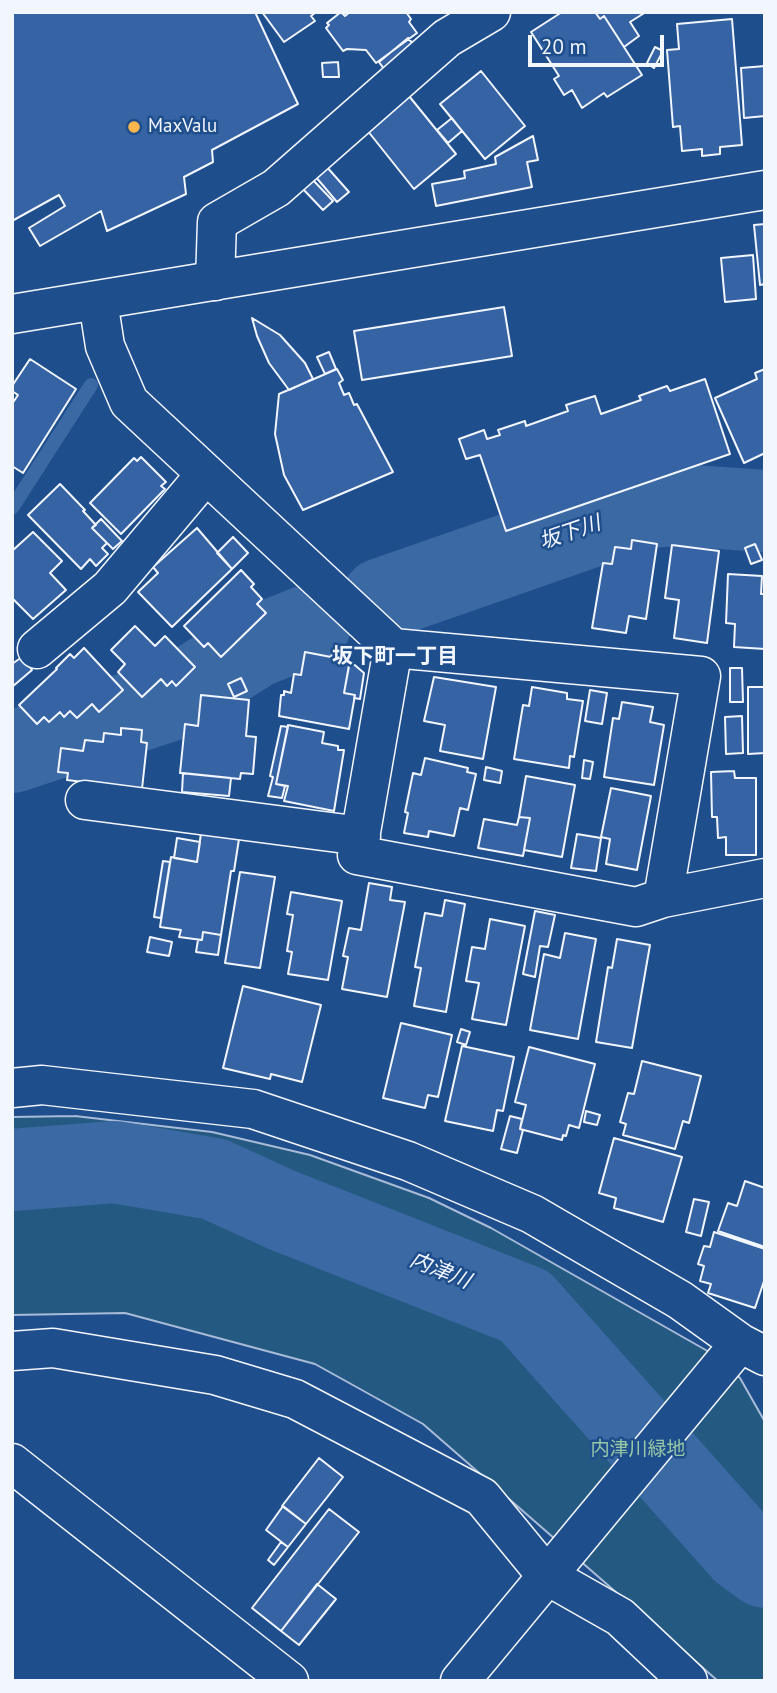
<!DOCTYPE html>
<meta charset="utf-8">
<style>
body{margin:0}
#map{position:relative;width:777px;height:1693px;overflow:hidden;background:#1f4e8c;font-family:"PT Sans",sans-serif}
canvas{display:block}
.frame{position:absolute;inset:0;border:14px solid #f2f6ff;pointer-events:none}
.scale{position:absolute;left:528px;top:35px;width:136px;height:32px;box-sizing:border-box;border:4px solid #f2f6ff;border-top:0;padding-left:9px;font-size:21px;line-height:24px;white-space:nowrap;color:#f2f6ff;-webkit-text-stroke:5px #1f4e8c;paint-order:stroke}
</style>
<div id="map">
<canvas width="777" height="1693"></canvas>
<div class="frame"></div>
<div class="scale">20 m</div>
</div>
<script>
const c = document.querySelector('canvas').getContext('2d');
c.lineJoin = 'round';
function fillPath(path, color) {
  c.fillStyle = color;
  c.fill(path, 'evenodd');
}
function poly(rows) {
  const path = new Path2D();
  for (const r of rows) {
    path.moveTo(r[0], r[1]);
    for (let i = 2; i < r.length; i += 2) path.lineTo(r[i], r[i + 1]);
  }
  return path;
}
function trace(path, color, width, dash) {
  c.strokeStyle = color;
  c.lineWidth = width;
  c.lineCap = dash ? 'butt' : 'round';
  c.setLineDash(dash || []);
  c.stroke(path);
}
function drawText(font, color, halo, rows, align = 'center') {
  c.font = font + ' "PT Sans","Noto Sans JP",sans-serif';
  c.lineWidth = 5;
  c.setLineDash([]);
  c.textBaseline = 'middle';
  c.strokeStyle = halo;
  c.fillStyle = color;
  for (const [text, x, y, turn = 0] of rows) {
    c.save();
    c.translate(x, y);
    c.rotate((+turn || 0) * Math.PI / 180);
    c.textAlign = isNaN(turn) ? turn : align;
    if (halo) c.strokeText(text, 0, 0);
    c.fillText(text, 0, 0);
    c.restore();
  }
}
const green = poly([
 [75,1116,212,1132,310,1155,429,1198,491,1228,711,1353,740,1378,765,1422,765,1681,718,1681,423,1424,315,1364,125,1313,12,1315,12,1117,75,1116]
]);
const stream = poly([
 [12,508,91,385],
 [763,511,761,528,765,537]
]);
const river = poly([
 [382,599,646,507,678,505,765,511],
 [12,752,170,700,255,647,310,625],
 [12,1170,115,1162,214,1179,282,1210,525,1306,743,1551,765,1567]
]);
const building = poly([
 [12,12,255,12,298,104,212,150,213,162,184,177,186,194,107,231,101,211,40,246,29,228,65,206,59,195,12,221,12,12],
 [262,12,316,12,311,16,315,21,284,42,262,12],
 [341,12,345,16,350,12,406,12,411,19,409,22,417,33,376,63,366,50,347,49,343,51,326,28,329,25,327,23,341,12],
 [562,12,595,12,600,19,604,16,642,75,607,97,604,93,582,108,572,90,564,95,554,79,559,76,531,32,562,12],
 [595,12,646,12,630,22,639,36,624,47,604,16,600,19,595,12],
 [732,19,742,145,720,147,720,154,702,156,702,149,682,151,680,126,673,127,667,50,679,49,677,24,732,19],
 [408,38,414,45,384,69,379,62,408,38],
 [655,47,663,51,654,68,647,63,655,47],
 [338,62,339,77,323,77,322,63,338,62],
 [765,66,765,116,744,118,741,68,765,66],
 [481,71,525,126,485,159,440,104,481,71],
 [409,96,456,154,414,189,367,130,409,96],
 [452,118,462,131,448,143,437,130,452,118],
 [533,136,538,160,527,162,532,187,436,206,432,184,465,178,464,171,496,164,495,157,533,136],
 [326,166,349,192,337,202,315,176,326,166],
 [312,179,333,201,323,210,302,188,312,179],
 [765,224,765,284,760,285,754,225,765,224],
 [753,255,756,299,725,302,721,258,753,255],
 [504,307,512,356,362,380,354,331,504,307],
 [252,318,280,335,305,363,313,379,289,390,269,363,257,336,252,318],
 [329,352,336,369,325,374,317,357,329,352],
 [30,359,76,389,23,473,12,466,12,404,18,395,12,391,12,386,30,359],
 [337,369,343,380,339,383,344,395,349,393,354,405,357,404,393,472,303,510,284,475,275,434,279,394,337,369],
 [765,369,765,453,744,463,715,398,757,379,755,373,765,369],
 [705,379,730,454,506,531,480,455,466,459,459,439,484,430,487,439,500,435,498,430,525,421,526,426,568,411,566,405,595,396,601,414,641,400,639,396,667,386,670,391,705,379],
 [141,457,166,482,161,486,165,489,121,534,90,503,134,458,137,461,141,457],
 [60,484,85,510,83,511,96,525,92,528,107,543,102,548,108,554,96,566,90,559,81,569,28,515,60,484],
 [101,519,122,541,113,549,92,528,101,519],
 [197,528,232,569,172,627,138,592,158,573,153,567,197,528],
 [33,532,62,561,50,573,66,590,33,619,12,598,12,551,33,532],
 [233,537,248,553,232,569,217,553,233,537],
 [632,540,657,544,646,619,629,616,626,633,592,628,603,563,612,564,615,547,631,549,632,540],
 [755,544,762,560,751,564,745,548,755,544],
 [672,545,719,551,707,643,674,638,679,600,665,598,672,545],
 [241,570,254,584,251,587,262,599,257,604,266,613,221,657,208,643,204,647,184,626,241,570],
 [728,574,762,576,761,594,765,594,765,649,734,647,735,624,726,623,728,574],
 [135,626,155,646,165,636,195,667,176,686,172,681,167,686,161,679,142,697,118,672,125,664,111,650,135,626],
 [84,648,123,690,99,712,92,704,77,718,70,711,64,717,60,712,49,722,44,717,37,724,19,705,57,669,56,668,70,654,74,658,84,648],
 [333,650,351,654,344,693,355,695,349,729,279,716,281,695,284,695,284,691,291,693,294,674,301,675,305,652,331,657,333,650],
 [22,657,32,670,12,687,12,664,22,657],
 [350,661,364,673,360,699,354,698,355,695,344,693,350,661],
 [730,668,742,668,743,702,730,702,730,668],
 [434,677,496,687,483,759,440,751,445,725,424,721,434,677],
 [241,678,247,691,234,697,228,684,241,678],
 [532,687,567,693,567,699,583,701,574,757,570,756,569,768,514,759,523,705,529,706,532,687],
 [748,687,765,687,765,753,748,754,748,687],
 [590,690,607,693,602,724,585,721,590,690],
 [201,695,249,700,246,736,256,737,253,774,241,773,240,779,180,773,185,724,198,726,201,695],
 [622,702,653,707,650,722,664,725,654,785,604,777,613,718,619,719,622,702],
 [742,716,743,753,726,754,725,717,742,716],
 [288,725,324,732,322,743,338,746,338,750,344,750,334,811,284,801,288,786,276,784,288,725],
 [281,726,288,727,276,784,285,786,282,798,268,796,273,777,270,776,281,726],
 [121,728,142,730,141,742,147,743,142,789,67,780,68,773,58,772,61,748,83,751,85,740,103,742,104,733,121,735,121,728],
 [425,758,468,768,467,772,476,774,468,810,460,808,454,836,429,831,428,837,404,833,408,813,405,812,413,773,421,775,425,758],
 [584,760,593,762,590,779,582,778,584,760],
 [486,767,502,771,500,783,484,780,486,767],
 [734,771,735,778,756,778,756,855,726,855,726,837,718,838,717,817,712,817,711,772,734,771],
 [183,773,231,778,229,796,182,792,183,773],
 [526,776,575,785,562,857,524,850,530,818,519,817,526,776],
 [611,788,651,796,637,870,606,864,610,839,601,837,611,788],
 [519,817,530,818,523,856,478,848,484,819,517,825,519,817],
 [201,833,239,839,234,871,231,871,221,935,203,932,202,940,179,937,181,930,160,927,171,857,197,862,201,833],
 [577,834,601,838,596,871,571,868,577,834],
 [177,838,200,842,197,862,174,858,177,838],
 [163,861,170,862,161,918,154,917,163,861],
 [240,872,275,877,260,968,225,963,240,872],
 [369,883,392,887,390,900,405,902,387,997,342,989,348,957,343,956,349,928,361,930,369,883],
 [291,892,342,901,328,980,288,974,292,952,287,951,293,915,287,914,291,892],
 [445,900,465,904,446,1012,414,1006,421,968,415,967,425,913,442,916,445,900],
 [535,911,555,915,548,947,540,946,535,977,523,974,535,911],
 [490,919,525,926,506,1025,472,1019,479,983,466,981,472,947,485,949,490,919],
 [203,932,221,935,218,955,196,952,198,940,202,940,203,932],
 [565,933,596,939,578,1039,530,1030,544,954,560,958,565,933],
 [150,937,172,942,169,956,147,952,150,937],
 [617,939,650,945,632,1048,596,1042,608,967,612,968,617,939],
 [243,986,321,1005,302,1082,271,1074,270,1079,223,1068,243,986],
 [401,1023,452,1035,438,1097,428,1095,425,1108,383,1098,401,1023],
 [461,1029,470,1032,466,1045,457,1042,461,1029],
 [462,1046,514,1057,503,1111,497,1110,493,1131,445,1121,462,1046],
 [529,1047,595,1064,579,1128,569,1125,566,1136,563,1135,562,1140,520,1129,526,1105,515,1102,529,1047],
 [642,1061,701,1076,689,1123,683,1121,675,1149,623,1135,626,1124,620,1122,628,1093,634,1094,642,1061],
 [586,1111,600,1115,597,1125,584,1122,586,1111],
 [510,1116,522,1119,520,1129,523,1130,517,1153,501,1149,510,1116],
 [614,1138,682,1157,663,1222,614,1208,616,1198,599,1193,614,1138],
 [745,1181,765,1188,765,1247,718,1231,728,1203,737,1206,745,1181],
 [694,1199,709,1202,701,1236,686,1232,694,1199],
 [714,1232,765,1249,765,1278,755,1308,708,1293,711,1284,700,1281,704,1266,698,1264,704,1246,710,1247,714,1232],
 [319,1458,343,1477,306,1524,282,1506,319,1458],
 [283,1506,306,1524,288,1547,266,1530,283,1506],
 [329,1509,359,1532,281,1631,252,1608,329,1509],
 [281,1542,288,1547,274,1565,268,1560,281,1542],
 [317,1584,336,1599,299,1645,281,1631,317,1584]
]);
const minor = poly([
 [215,281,217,222,276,188,447,38,491,12],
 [98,301,105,346,129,402,393,648,701,676,663,898],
 [393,648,357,855,636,907,663,898,765,878],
 [37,649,110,588,206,474],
 [85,800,361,836],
 [12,1088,42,1085,253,1109,408,1161,532,1214,680,1300,740,1343,765,1356],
 [12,1351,53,1348,215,1375,295,1399,482,1497,546,1575,620,1617,688,1681],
 [12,1463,289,1681],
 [460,1681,740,1343]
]);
const tertiary = poly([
 [12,314,765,190]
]);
const markers = [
 [134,127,7,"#ffb74d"]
];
const poiNames = [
 ["MaxValu",148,127]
];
const parkNames = [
 ["内津川緑地",638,1450]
];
const waterNames = [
 ["坂下川",570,533,-19],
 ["内津川",440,1271,22]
];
const neighbourhoodNames = [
 ["坂下町一丁目",395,657]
];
fillPath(green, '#245a82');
trace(green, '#a8bbd7', 2);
trace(stream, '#3b69a3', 14);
trace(river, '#3b69a3', 82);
fillPath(building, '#3563a3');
trace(building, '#f2f6ff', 2);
trace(minor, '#f2f6ff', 41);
trace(tertiary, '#f2f6ff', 41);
trace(minor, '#1f4e8c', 38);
trace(tertiary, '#1f4e8c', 38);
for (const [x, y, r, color] of markers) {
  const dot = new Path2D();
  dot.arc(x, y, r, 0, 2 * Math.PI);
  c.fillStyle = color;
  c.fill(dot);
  trace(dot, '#1f4e8c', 2.5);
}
drawText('19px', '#f2f6ff', '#1f4e8c', poiNames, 'left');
drawText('19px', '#97c8a6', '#1f4e8c', parkNames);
drawText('italic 21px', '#f2f6ff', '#1f4e8c', waterNames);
drawText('bold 21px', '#f2f6ff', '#1f4e8c', neighbourhoodNames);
</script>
